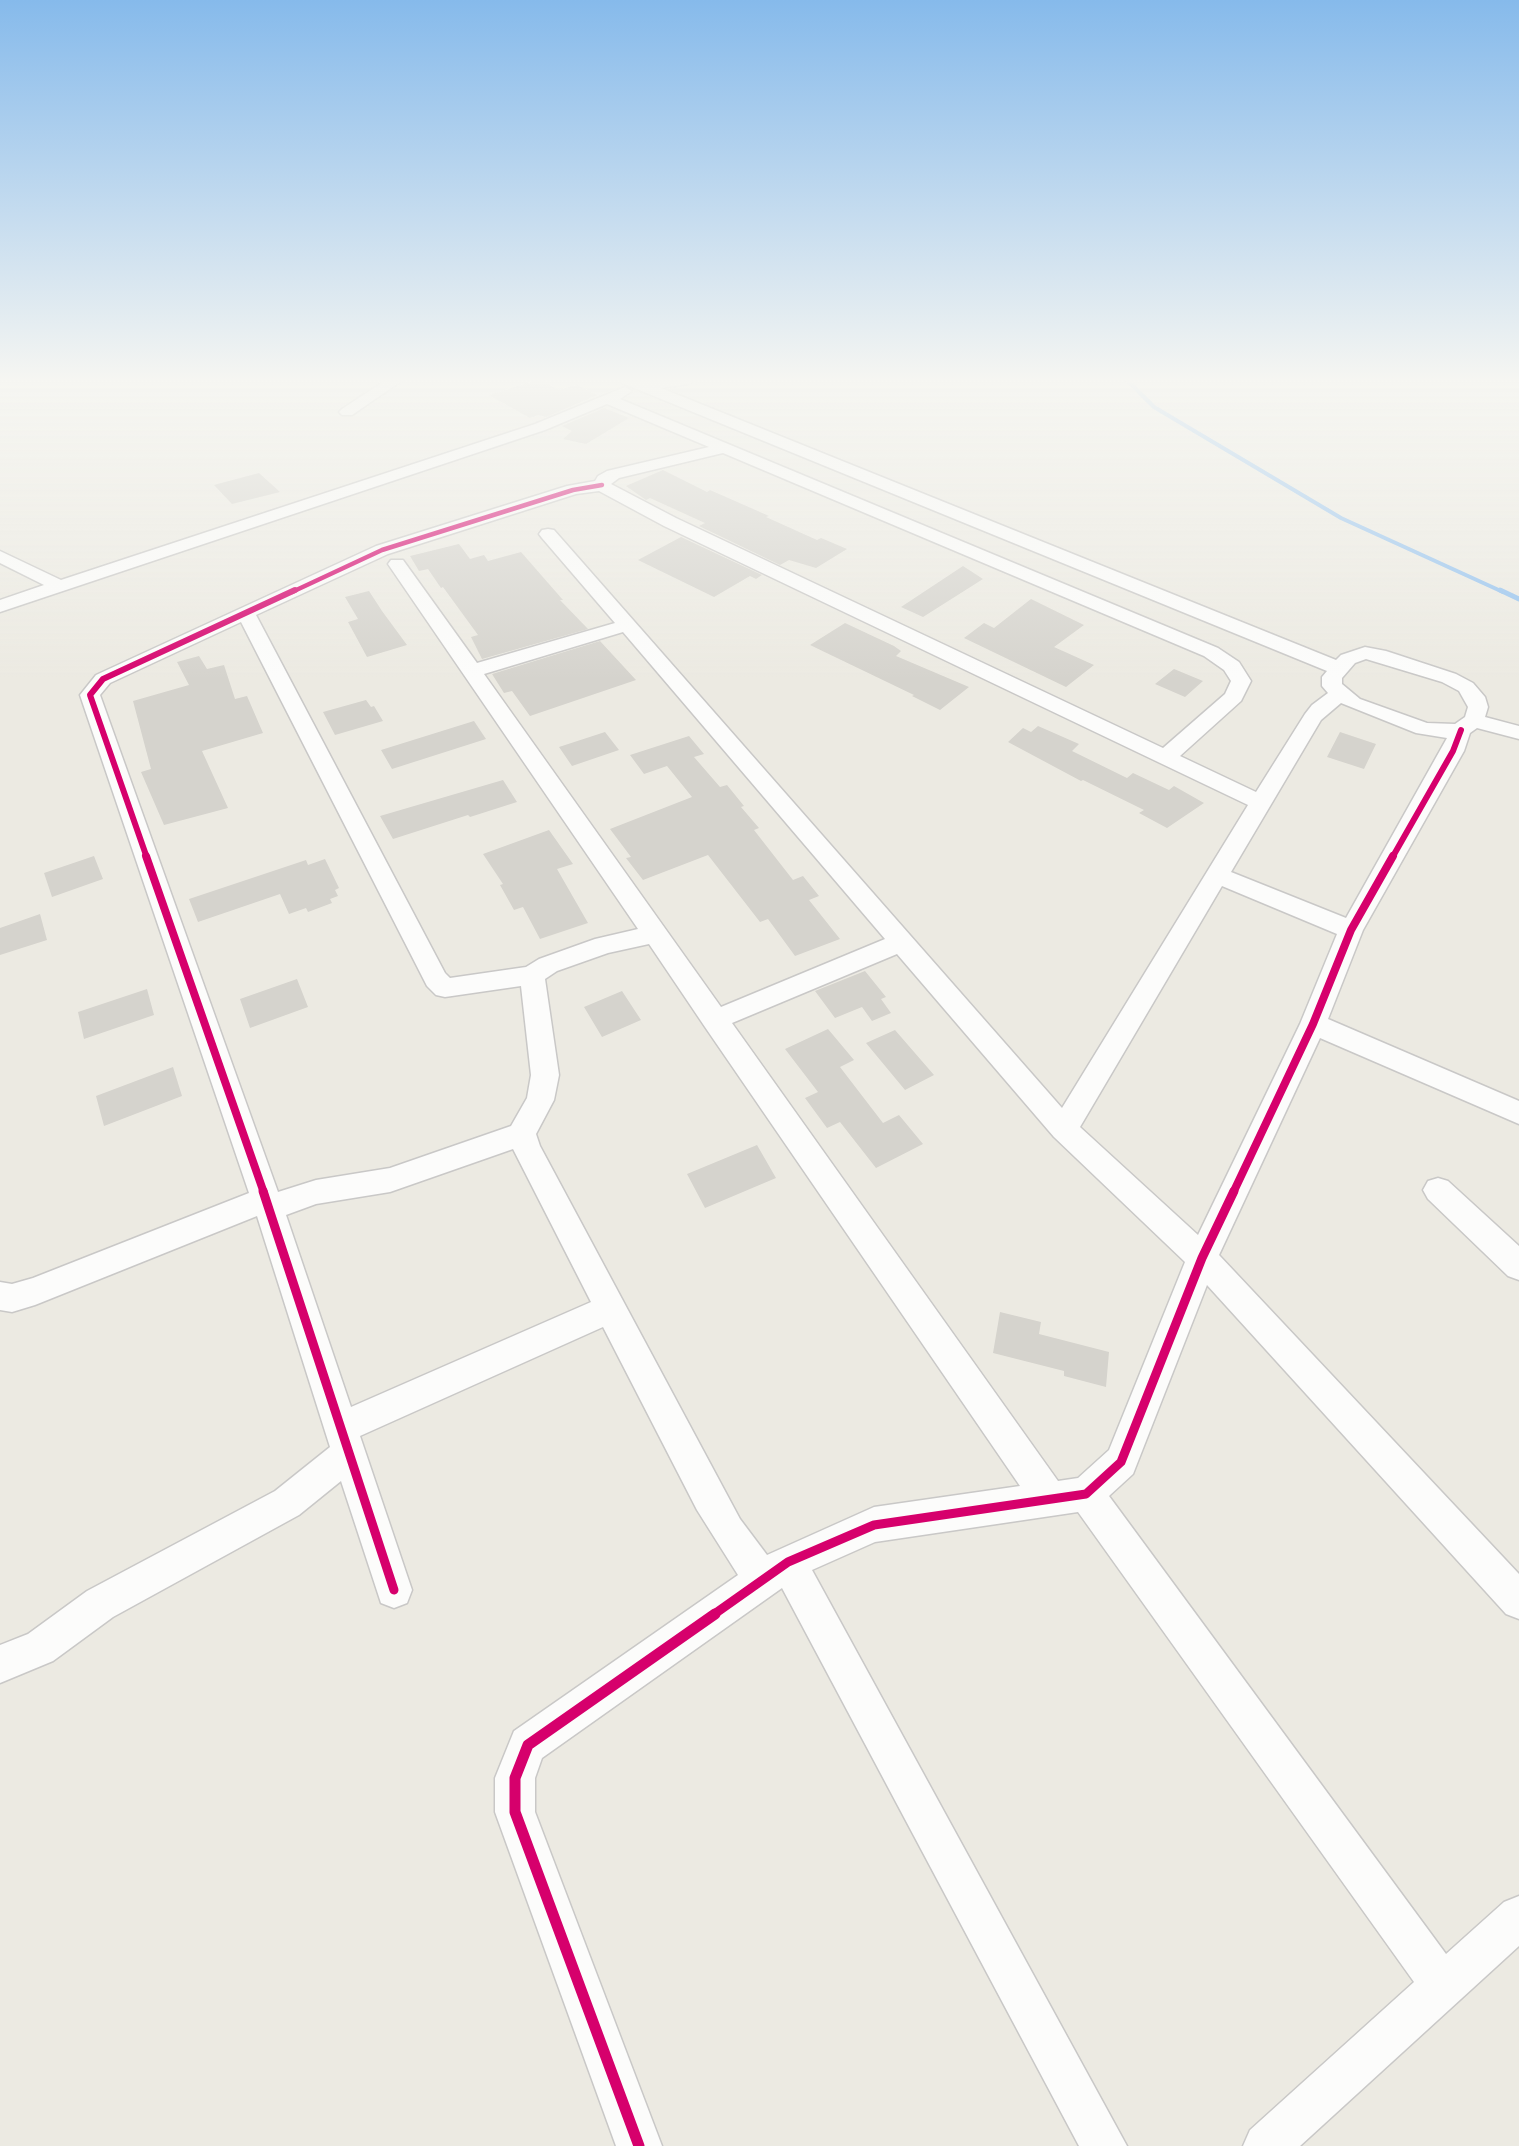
<!DOCTYPE html>
<style>
body{margin:0}
canvas{display:block;background:#eceae2}
</style>
<canvas width="1519" height="2146"></canvas>
<script>
const c = document.querySelector('canvas').getContext('2d');
c.lineJoin = 'round';
function poly(rows) {
  const path = new Path2D();
  for (const r of rows) {
    path.moveTo(r[0], r[1]);
    for (let i = 2; i < r.length; i += 2) path.lineTo(r[i], r[i + 1]);
  }
  return path;
}
function trace(path, color, width, dash) {
  c.strokeStyle = color;
  c.lineWidth = width;
  c.lineCap = dash ? 'butt' : 'round';
  c.setLineDash(dash || []);
  c.stroke(path);
}
function fillPath(path, color) {
  c.fillStyle = color;
  c.fill(path, 'evenodd');
}
const streamFar1 = poly([
 [1127,380,1154,407,1341,518,1503,592]
]);
const stream = poly([
 [1500,590,1519,599]
]);
const building = poly([
 [537,380,542,380,558,390,577,385,597,395,546,417,538,415,530,418,489,395],
 [604,408,629,418,586,444,563,439,572,431,562,426],
 [663,470,707,492,710,490,769,516,766,517,817,540,821,538,847,549,816,568,789,560,780,565,699,526,705,523,650,498,646,500,626,486],
 [259,473,280,492,232,504,214,485],
 [681,537,762,575,756,579,750,576,714,597,638,560],
 [459,544,470,559,484,555,488,561,521,552,563,600,560,600,588,629,482,659,471,637,478,635,443,587,441,588,428,569,419,571,410,556],
 [963,566,983,579,923,617,901,607],
 [369,591,382,611,407,645,367,657,348,622,358,619,345,597],
 [1031,599,1084,625,1054,647,1094,665,1066,687,964,638,984,623,994,628],
 [845,623,894,646,901,651,896,656,969,687,940,710,912,696,914,695,810,645],
 [600,641,636,680,530,716,512,691,504,693,492,674],
 [199,656,207,669,224,665,235,699,247,696,263,733,202,751,228,808,164,825,141,772,151,769,133,701,189,685,177,662],
 [1174,669,1203,681,1185,697,1155,684],
 [366,700,371,707,374,706,383,721,335,735,323,712],
 [474,721,486,739,392,769,381,750],
 [1038,726,1079,744,1072,751,1127,778,1133,773,1169,790,1174,786,1204,803,1167,828,1139,813,1144,810,1083,780,1081,781,1008,742,1023,728,1031,732],
 [605,732,619,750,572,766,559,747],
 [1340,732,1376,744,1364,769,1327,757],
 [689,736,704,754,694,757,720,787,727,785,744,806,741,807,759,828,754,830,793,880,803,876,819,896,809,900,840,939,795,956,768,919,760,922,708,855,643,880,626,858,631,857,610,829,692,797,667,766,644,774,630,755],
 [503,780,517,802,470,817,468,815,393,839,380,816],
 [549,830,573,864,557,869,588,923,540,939,523,907,514,910,500,885,503,884,483,854],
 [94,856,103,879,52,897,44,873],
 [325,859,339,888,335,890,338,896,330,899,332,903,308,912,306,908,289,914,280,894,198,922,189,899,306,860,308,865],
 [40,914,47,940,0,955,0,928],
 [865,971,886,997,881,999,891,1013,872,1021,862,1007,835,1018,815,991],
 [297,979,308,1007,250,1028,240,999],
 [147,989,154,1015,84,1039,78,1012],
 [622,991,641,1020,602,1037,584,1007],
 [828,1029,854,1060,840,1067,883,1123,899,1115,923,1144,876,1168,840,1122,827,1128,805,1098,818,1092,785,1049],
 [895,1030,934,1075,905,1090,866,1043],
 [173,1067,182,1096,104,1126,96,1096],
 [757,1145,776,1178,705,1208,687,1174],
 [1000,1312,1041,1322,1039,1334,1109,1352,1106,1387,1064,1376,1064,1371,993,1353]
]);
const minor = poly([
 [386,380,403,380,352,415,342,415,339,412,342,409,386,380],
 [620,380,696,380,689,384,661,388,1336,660,1341,655,1365,647,1386,651,1456,674,1473,683,1485,697,1488,707,1485,717,1519,726,1519,739,1477,728,1470,733,1464,751,1363,930,1328,1019,1519,1101,1519,1124,1320,1038,1219,1255,1519,1574,1519,1619,1506,1614,1207,1285,1133,1474,1109,1496,1446,1954,1504,1902,1519,1896,1519,1946,1300,2146,1243,2146,1250,2130,1414,1982,1078,1512,875,1542,812,1570,1127,2146,1079,2146,782,1588,542,1758,535,1778,535,1812,662,2146,616,2146,495,1812,495,1778,514,1731,738,1575,697,1510,603,1327,360,1436,412,1590,407,1603,394,1608,381,1603,341,1481,299,1515,113,1617,53,1661,0,1683,0,1645,28,1634,87,1591,275,1491,330,1447,257,1216,35,1305,12,1312,0,1310,0,1282,12,1284,33,1278,249,1193,80,695,96,675,376,546,567,486,595,481,598,476,607,471,709,447,607,404,545,430,0,612,0,600,44,585,0,563,0,551,61,580,535,424,625,387,632,391,620,399,1218,648,1239,662,1251,681,1241,701,1180,756,1256,792,1305,714,1312,705,1328,693,1322,686,1322,677,1327,671,622,383,620,380],
 [723,453,1204,656,1224,670,1231,681,1225,694,1163,748,676,518,611,484,619,478,723,453],
 [599,491,664,526,1248,805,1062,1108,554,530,548,529,542,530,539,534,542,538,615,623,477,663,403,560,391,560,388,564,638,929,595,939,539,959,526,967,450,978,445,973,256,615,388,554,576,494,599,491],
 [241,622,427,986,436,995,445,997,521,986,531,1075,527,1098,511,1126,390,1168,316,1180,278,1192,100,695,110,683,241,622],
 [623,632,885,939,721,1007,484,674,623,632],
 [1366,659,1442,682,1459,691,1468,707,1465,717,1455,724,1427,723,1360,699,1342,684,1342,678,1355,663,1366,659],
 [1341,703,1416,733,1447,738,1346,918,1231,872,1321,720,1341,703],
 [1222,886,1337,934,1300,1024,1198,1235,1080,1127,1222,886],
 [649,944,705,1027,1020,1486,874,1507,767,1555,740,1519,540,1146,536,1134,554,1100,559,1075,545,979,557,971,608,953,649,944],
 [897,954,1054,1137,1185,1262,1109,1450,1078,1478,1058,1481,732,1023,897,954],
 [513,1149,591,1302,351,1407,286,1215,316,1204,390,1192,513,1149],
 [1438,1178,1448,1181,1519,1246,1519,1280,1508,1276,1428,1199,1423,1190,1428,1181,1438,1178]
]);
const cyclewayFar4 = poly([
 [292,592,382,550,573,490,602,485]
]);
const cyclewayFar3 = poly([
 [147,858,90,695,103,679,295,590],
 [1392,858,1453,751,1461,730]
]);
const cyclewayFar2 = poly([
 [146,856,264,1193],
 [1233,1193,1313,1024,1351,930,1393,856]
]);
const cyclewayFar1 = poly([
 [263,1191,394,1590],
 [713,1615,788,1562,874,1525,1086,1494,1121,1462,1202,1258,1234,1191]
]);
const cycleway = poly([
 [639,2146,515,1812,515,1778,528,1745,715,1614]
]);
trace(streamFar1, '#94c2ef', 4);
trace(stream, '#94c2ef', 5);
fillPath(building, '#d5d3cd');
trace(minor, '#c9c8c7', 3);
fillPath(minor, '#fcfcfb');
trace(cyclewayFar4, '#d6006c', 4.5);
trace(cyclewayFar3, '#d6006c', 6);
trace(cyclewayFar2, '#d6006c', 8);
trace(cyclewayFar1, '#d6006c', 9);
trace(cycleway, '#d6006c', 11);
const sky = c.createLinearGradient(0, 0, 0, 680);
sky.addColorStop(0, '#86baeb');
sky.addColorStop(0.56, '#f6f6f2');
sky.addColorStop(1, '#f6f6f200');
c.fillStyle = sky;
c.fillRect(0, 0, 1519, 680);
</script>
